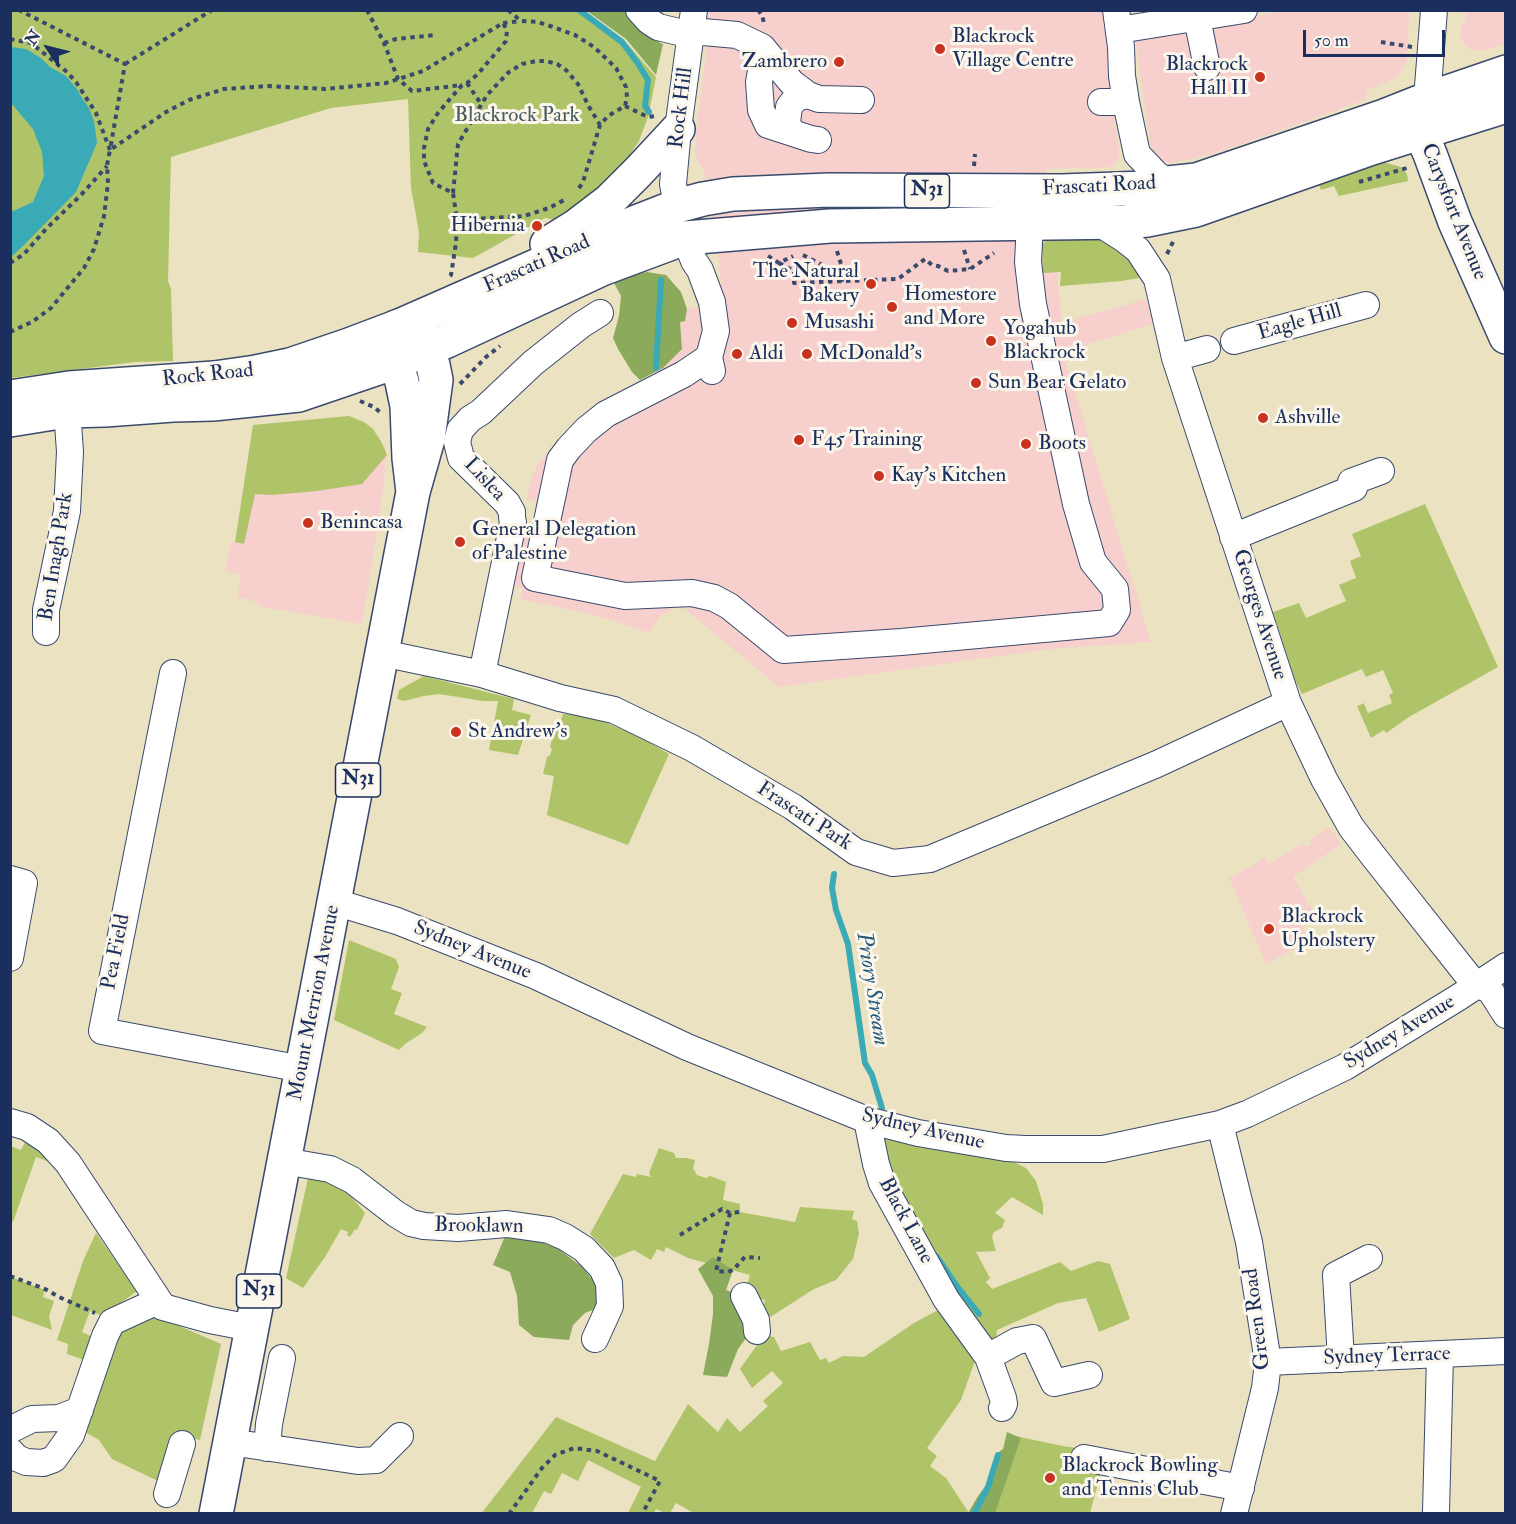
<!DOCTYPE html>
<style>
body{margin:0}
#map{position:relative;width:1516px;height:1524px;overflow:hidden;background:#ebe2c1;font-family:"IM FELL Double Pica",serif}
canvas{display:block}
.frame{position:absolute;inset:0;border:12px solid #1b2f5e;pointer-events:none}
.north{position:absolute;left:18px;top:18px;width:60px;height:60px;-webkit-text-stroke:4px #fbf7ec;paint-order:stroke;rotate:305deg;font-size:16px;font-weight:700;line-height:24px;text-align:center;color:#1b2f5e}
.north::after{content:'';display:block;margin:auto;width:21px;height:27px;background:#1b2f5e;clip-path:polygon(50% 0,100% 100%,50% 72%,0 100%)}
.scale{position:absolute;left:1303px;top:30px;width:142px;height:27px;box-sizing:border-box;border:3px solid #1b2f5e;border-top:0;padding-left:8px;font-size:18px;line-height:21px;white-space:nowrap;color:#1b2f5e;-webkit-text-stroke:4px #fbf7ec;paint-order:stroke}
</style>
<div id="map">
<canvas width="1516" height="1524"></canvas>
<div class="frame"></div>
<div class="north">N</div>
<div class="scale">50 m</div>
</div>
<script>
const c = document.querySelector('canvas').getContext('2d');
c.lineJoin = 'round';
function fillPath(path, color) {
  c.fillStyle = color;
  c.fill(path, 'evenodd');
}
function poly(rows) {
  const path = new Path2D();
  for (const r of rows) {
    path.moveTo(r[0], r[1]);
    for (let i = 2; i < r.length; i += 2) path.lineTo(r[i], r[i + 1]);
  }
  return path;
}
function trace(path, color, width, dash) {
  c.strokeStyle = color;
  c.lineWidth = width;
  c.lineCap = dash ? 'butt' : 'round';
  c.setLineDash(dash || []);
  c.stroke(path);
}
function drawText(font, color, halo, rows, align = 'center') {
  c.font = font + ' "IM FELL Double Pica",serif';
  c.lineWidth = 6;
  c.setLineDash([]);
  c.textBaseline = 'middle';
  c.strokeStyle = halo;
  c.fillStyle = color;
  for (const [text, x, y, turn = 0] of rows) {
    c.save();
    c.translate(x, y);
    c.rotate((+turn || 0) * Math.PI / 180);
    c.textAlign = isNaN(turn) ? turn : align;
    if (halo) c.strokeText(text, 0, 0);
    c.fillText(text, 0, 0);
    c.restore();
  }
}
const built = poly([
 [1459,10,1505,11,1505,44,1480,51,1469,49,1462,41,1460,33,1462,25,1466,20,1466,13,1459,12],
 [709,11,1119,11,1122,31,1110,91,1120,155,1113,167,1046,169,1062,323,1146,299,1153,324,1065,351,1066,363,1151,642,1049,649,779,687,685,609,675,607,659,617,650,633,595,615,520,599,523,588,510,585,520,535,533,538,541,502,527,499,532,477,538,464,560,439,621,392,663,368,682,349,680,321,685,320,687,309,723,303,719,263,704,171,695,155,697,122,704,72],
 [1283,11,1409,11,1408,47,1407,60,1403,68,1396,78,1365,91,1367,99,1296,125,1213,154,1172,163,1164,162,1157,158,1153,154,1151,147,1135,40],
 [349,416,364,422,373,429,382,443,387,455,381,504,362,624,257,606,257,602,237,597,241,574,225,572,231,541,235,542,253,425],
 [1330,827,1341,844,1293,877,1315,915,1300,924,1309,941,1266,964,1229,878,1259,862,1258,861,1264,857,1269,864,1304,843,1307,847,1312,844,1309,840]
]);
const green = poly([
 [10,11,584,11,624,40,656,77,648,117,639,141,627,159,606,183,583,203,552,222,551,219,545,218,473,258,418,252,419,232,411,188,408,99,331,108,171,157,168,281,171,289,173,361,135,362,11,378],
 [1378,163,1387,163,1401,167,1407,174,1408,181,1339,196,1334,186,1321,190,1318,183],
 [1101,235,1128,249,1128,260,1136,268,1139,278,1122,281,1060,286,1061,272,1043,273,1042,244,1048,240,1053,238],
 [349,416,364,422,373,429,382,443,387,455,362,484,317,491,272,495,255,494,244,544,235,542,253,425],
 [1425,504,1498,667,1409,717,1386,733,1384,730,1371,738,1357,706,1365,703,1364,704,1368,713,1392,703,1389,695,1393,693,1383,670,1366,677,1362,669,1302,694,1295,680,1273,612,1299,603,1306,618,1346,601,1339,585,1356,578,1350,561,1361,556,1352,534],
 [424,676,514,699,512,710,531,715,518,755,489,750,498,701,483,701,439,694,424,696,404,701,397,699,399,690],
 [563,714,588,715,642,738,669,754,628,845,547,815,554,776,543,774,547,757,550,755,552,749,550,747,557,721,561,721],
 [349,940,396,959,399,967,391,989,402,993,394,1014,427,1027,422,1033,405,1044,399,1050,334,1020],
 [873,1131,969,1155,1008,1159,1026,1168,1036,1181,1043,1204,1043,1215,1012,1197,995,1213,1005,1220,1002,1228,994,1232,992,1237,996,1251,976,1252,990,1278,986,1282,992,1289,1060,1262,1071,1271,1098,1261,1110,1264,1130,1319,1099,1332,1086,1298,1058,1303,997,1330,996,1346,991,1348,915,1230],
 [28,1136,52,1163,36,1157,13,1222,10,1221,10,1146,21,1150],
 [659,1148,674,1153,676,1158,686,1158,695,1160,693,1168,697,1175,706,1178,710,1176,726,1182,723,1200,740,1204,740,1212,795,1222,800,1207,854,1211,852,1219,857,1221,859,1233,853,1259,836,1280,814,1289,764,1321,763,1310,765,1300,744,1296,750,1275,688,1258,666,1247,664,1252,657,1249,651,1260,634,1250,614,1258,590,1234,623,1174,636,1177,637,1174,651,1177,649,1173],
 [310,1169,351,1196,365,1213,357,1230,355,1229,350,1237,347,1235,348,1232,341,1229,325,1257,303,1288,286,1278],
 [96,1233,137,1291,103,1316,90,1311,82,1332,95,1338,90,1362,67,1354,68,1344,57,1340,83,1261],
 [11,1277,45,1290,43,1297,54,1301,49,1316,52,1330,11,1315],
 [944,1307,976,1358,961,1400,927,1448,937,1456,930,1466,946,1478,969,1513,695,1514,676,1503,670,1513,665,1513,656,1509,654,1513,628,1513,641,1487,588,1460,578,1481,562,1473,551,1494,544,1491,532,1513,481,1514,556,1417,655,1461,688,1404,718,1432,727,1418,740,1432,768,1406,763,1401,783,1383,772,1371,752,1388,740,1369,764,1335,774,1337,781,1351,810,1342,820,1360,826,1358,829,1363,843,1356,864,1357,914,1323],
 [156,1316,221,1344,200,1440,182,1435,165,1475,158,1481,112,1459,99,1440,82,1430,110,1350,120,1334,134,1320],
 [1015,1436,1063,1446,1083,1449,1102,1468,1090,1513,991,1514]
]);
const forest = poly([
 [587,11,633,11,660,43,663,44,656,75,626,39],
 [647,272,666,275,681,292,687,309,685,321,680,322,682,349,663,368,640,380,632,372,618,349,613,338,619,316,621,296,614,283,625,277],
 [505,1236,536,1240,557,1248,581,1266,597,1285,598,1308,585,1313,573,1325,569,1340,534,1337,519,1325,517,1296,510,1272,493,1265],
 [713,1257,733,1270,726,1290,744,1296,751,1331,738,1349,727,1377,703,1375,709,1344,713,1314,713,1296,698,1269],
 [1007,1432,1021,1438,995,1513,968,1513,978,1496,987,1484,996,1454,1003,1449]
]);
const water = poly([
 [11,47,26,49,41,58,50,67,66,76,77,89,82,98,89,108,94,121,97,143,76,192,25,244,11,257,11,210,13,211,33,202,44,176,42,152,33,129,11,103]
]);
const stream = poly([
 [579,10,622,42,637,62,648,80,645,106,649,112],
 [656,368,661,280],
 [834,874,832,888,836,910,848,944,865,1063,872,1075,882,1108],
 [937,1257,956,1285,979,1314],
 [974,1514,988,1487,998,1455]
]);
const path = poly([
 [367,10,384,43,398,79,412,91,462,85],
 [508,10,521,21,538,22,550,26,575,35,594,47,616,68,626,87,627,97,625,106,608,116,600,125,583,182,577,191],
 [758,10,762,15,764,23],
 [503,23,520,21],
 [10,39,31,43,67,72,76,82,96,113,110,150,125,64,19,10],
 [1381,42,1412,47],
 [384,43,396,39,435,35],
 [125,64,212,10],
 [805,65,813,57],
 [467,83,481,104],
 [625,106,648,117,655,116],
 [974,166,975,154],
 [1359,182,1407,168,1407,166],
 [453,193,458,144,487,95,509,72,522,64,536,61,546,61,557,64,566,70,578,84,588,105,600,125],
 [964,250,970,269],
 [837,251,841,264,842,286],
 [1167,254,1174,240],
 [803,255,830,269,841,269],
 [768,256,779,263,793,256],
 [10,263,24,254,46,229,81,195,107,166],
 [779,263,794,271,794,283,898,279,925,259,932,265,938,266,948,271,970,269,994,253],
 [450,276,451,275,456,243,457,220,524,216,549,208,566,199],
 [10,332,32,322,51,308,84,268,94,249,104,216,108,183,107,165,110,150,166,112,189,100,224,89,268,86,325,89,386,83,423,71,503,23,507,30,506,41,477,75,467,83,462,85,438,113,428,129,424,148,424,161,433,183,453,193,457,220],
 [460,384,486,357,500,346],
 [360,401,374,407,382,414],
 [730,1213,716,1271,728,1272,733,1270,745,1257,760,1258],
 [680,1235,722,1209,730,1213,740,1212],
 [10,1276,45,1289,59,1297,95,1313],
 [509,1514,542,1468,555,1455,574,1448,597,1451,660,1481,642,1514]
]);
const minor = poly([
 [639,10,649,21,658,27,691,35],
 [1116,10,1121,47,1122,76,1126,102,1137,154,1155,173,1168,183],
 [1197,18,1207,67],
 [1119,30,1244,10],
 [692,31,737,35,762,47,792,83,808,95,819,99,861,100],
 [751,42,761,59,762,65,759,82,761,110,768,125,811,139,818,140],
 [1427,99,1434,10],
 [1101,102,1126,102],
 [791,132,787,122,789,107,796,98,808,95],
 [677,206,673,184,678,129,694,10],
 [1099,223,1124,239,1138,250,1157,279,1175,358,1288,703,1324,779,1351,827,1374,857,1469,977,1478,985,1490,990,1506,1015],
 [685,238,694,261,700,270,712,302,716,331,709,357,712,371],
 [1234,341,1366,305],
 [709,357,684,374,606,414,586,430,569,448,560,460,535,578,625,596,692,593,714,598,729,606,783,650,901,642,1109,623,1117,610,1115,589,1093,562,1076,504,1033,304,1028,262,1030,223],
 [1175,358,1207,349],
 [1233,537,1354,488,1351,482,1381,471],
 [46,632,46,610,67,511,70,452,68,423,66,411],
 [382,653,482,674,560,698,614,710,692,748,793,807,856,852,893,863,930,859,1157,764,1288,703],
 [173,673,102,1031,302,1069],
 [482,674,513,523,512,517,512,512,507,503,461,458,457,442,460,430,470,419,481,412,533,363,581,325,600,313],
 [10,879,24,883,10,958],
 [335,902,397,921,536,976,687,1047,867,1120,918,1133,1006,1148,1025,1149,1103,1149,1220,1124,1247,1114,1345,1067,1459,997,1506,966],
 [867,1120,876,1164,882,1183,946,1299,988,1357,1003,1398,1004,1404,1002,1408],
 [10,1122,27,1127,48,1141,68,1163,163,1307,210,1320,251,1328],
 [1220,1124,1249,1242,1268,1362,1265,1388,1234,1514],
 [284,1161,330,1169,352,1180,396,1214,411,1223,424,1226,458,1228,507,1224,549,1230,565,1237,584,1249,602,1268,609,1283,610,1306,595,1339],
 [744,1296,756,1320,757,1331],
 [988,1357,1017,1341,1033,1338,1054,1383,1089,1375],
 [1341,1359,1336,1275,1369,1258],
 [1268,1362,1506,1351],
 [10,1430,32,1419,59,1418,80,1410],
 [230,1442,358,1461,376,1460,400,1436],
 [267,1448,269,1424,282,1358],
 [10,1451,17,1458,26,1462,43,1463,54,1459,71,1435,105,1336,112,1322,149,1305,157,1299],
 [1084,1458,1241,1488],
 [167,1494,182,1444],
 [1436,1512,1440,1355]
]);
const major = poly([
 [1426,107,1421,133,1430,154,1455,222,1506,337],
 [10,397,69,388,214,378,256,372,290,365,346,346,399,326],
 [10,420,66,411,105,410,173,405,213,404,299,395,396,362]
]);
const highway = poly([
 [547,244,576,226,610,200,638,172,678,129],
 [399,326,636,222,677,206,703,199,733,194,829,190,1062,191,1145,188,1168,183,1196,180,1384,116,1427,99,1506,72],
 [406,358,447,341,602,269,685,238,830,226,1125,222,1147,220,1196,210,1372,148,1506,106],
 [216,1514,413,492,428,439,436,380,433,365,420,332,412,325,406,324,396,327,390,336,390,341,402,382,407,406,409,458,413,492]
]);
const markers = [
 [940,49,6,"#c8321e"],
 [839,62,6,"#c8321e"],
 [1260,77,6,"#c8321e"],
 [537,226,6,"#c8321e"],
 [871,284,6,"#c8321e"],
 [892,307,6,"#c8321e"],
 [792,323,6,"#c8321e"],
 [991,341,6,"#c8321e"],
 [737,354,6,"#c8321e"],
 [807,354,6,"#c8321e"],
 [976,383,6,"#c8321e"],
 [1263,418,6,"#c8321e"],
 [799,440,6,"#c8321e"],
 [1026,444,6,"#c8321e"],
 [879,476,6,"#c8321e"],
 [308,523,6,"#c8321e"],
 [460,542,6,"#c8321e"],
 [456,732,6,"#c8321e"],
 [1269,929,6,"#c8321e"],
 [1050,1478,6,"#c8321e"]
];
const shields = [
 [927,191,45],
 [358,780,45],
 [259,1291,45]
];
const shieldNames = [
 ["N31",927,191],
 ["N31",358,780],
 ["N31",259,1291]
];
const poiNames = [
 ["Blackrock",952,37],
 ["Village Centre",952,61],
 ["Zambrero",827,62,"right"],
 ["Blackrock",1248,65,"right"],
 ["Hall II",1248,89,"right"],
 ["Hibernia",525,226,"right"],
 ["The Natural",859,272,"right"],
 ["Bakery",859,296,"right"],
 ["Homestore",904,295],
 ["and More",904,319],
 ["Musashi",804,323],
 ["Yogahub",1003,329],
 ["Blackrock",1003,353],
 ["Aldi",749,354],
 ["McDonald's",819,354],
 ["Sun Bear Gelato",988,383],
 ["Ashville",1275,418],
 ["F45 Training",811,440],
 ["Boots",1038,444],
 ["Kay's Kitchen",891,476],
 ["Benincasa",320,523],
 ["General Delegation",472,530],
 ["of Palestine",472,554],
 ["St Andrew's",468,732],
 ["Blackrock",1281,917],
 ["Upholstery",1281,941],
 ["Blackrock Bowling",1062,1466],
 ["and Tennis Club",1062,1490]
];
const streetNames = [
 ["Rock Hill",682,108,-83],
 ["Frascati Road",1099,187,-3],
 ["Carysfort Avenue",1453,212,68],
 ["Frascati Road",537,265,-24],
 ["Eagle Hill",1300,323,-16],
 ["Rock Road",208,376,-6],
 ["Lislea",484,480,47],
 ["Ben Inagh Park",57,557,-81],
 ["Georges Avenue",1259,615,72],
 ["Frascati Park",804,817,33],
 ["Sydney Avenue",472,951,22],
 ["Pea Field",117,952,-79],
 ["Mount Merrion Avenue",315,1003,-79],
 ["Sydney Avenue",1400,1033,-31],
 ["Sydney Avenue",923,1130,13],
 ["Black Lane",905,1221,62],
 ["Brooklawn",479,1227,1],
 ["Green Road",1258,1319,-97],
 ["Sydney Terrace",1387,1357,-2]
];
const parkNames = [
 ["Blackrock Park",517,116]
];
const waterNames = [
 ["Priory Stream",871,989,81]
];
fillPath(built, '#f7d0cd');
fillPath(green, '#afc468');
fillPath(forest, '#8baa5c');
fillPath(water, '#3aaab7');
trace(stream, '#3aaab7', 6);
trace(minor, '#3a4a6d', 28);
trace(major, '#3a4a6d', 36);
trace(highway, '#3a4a6d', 36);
trace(path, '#3a4a6d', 4, [4.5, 4.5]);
trace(minor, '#fff', 26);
trace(major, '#fff', 33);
trace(highway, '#fff', 33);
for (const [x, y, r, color] of markers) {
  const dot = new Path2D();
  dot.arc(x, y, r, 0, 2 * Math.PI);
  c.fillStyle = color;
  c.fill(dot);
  trace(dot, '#fbf7ec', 2);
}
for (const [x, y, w] of shields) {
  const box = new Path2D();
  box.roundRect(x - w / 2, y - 17, w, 34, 4.5);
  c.fillStyle = '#fbf7ec';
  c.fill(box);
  trace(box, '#1b2f5e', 1.5);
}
drawText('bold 20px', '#1b2f5e', null, shieldNames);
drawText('21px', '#1b2f5e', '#fbf7ec', poiNames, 'left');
drawText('21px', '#1b2f5e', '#fbf7ec', streetNames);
drawText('21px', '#475c61', '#fbf7ec', parkNames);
drawText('italic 22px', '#265a7d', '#fbf7ec', waterNames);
</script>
